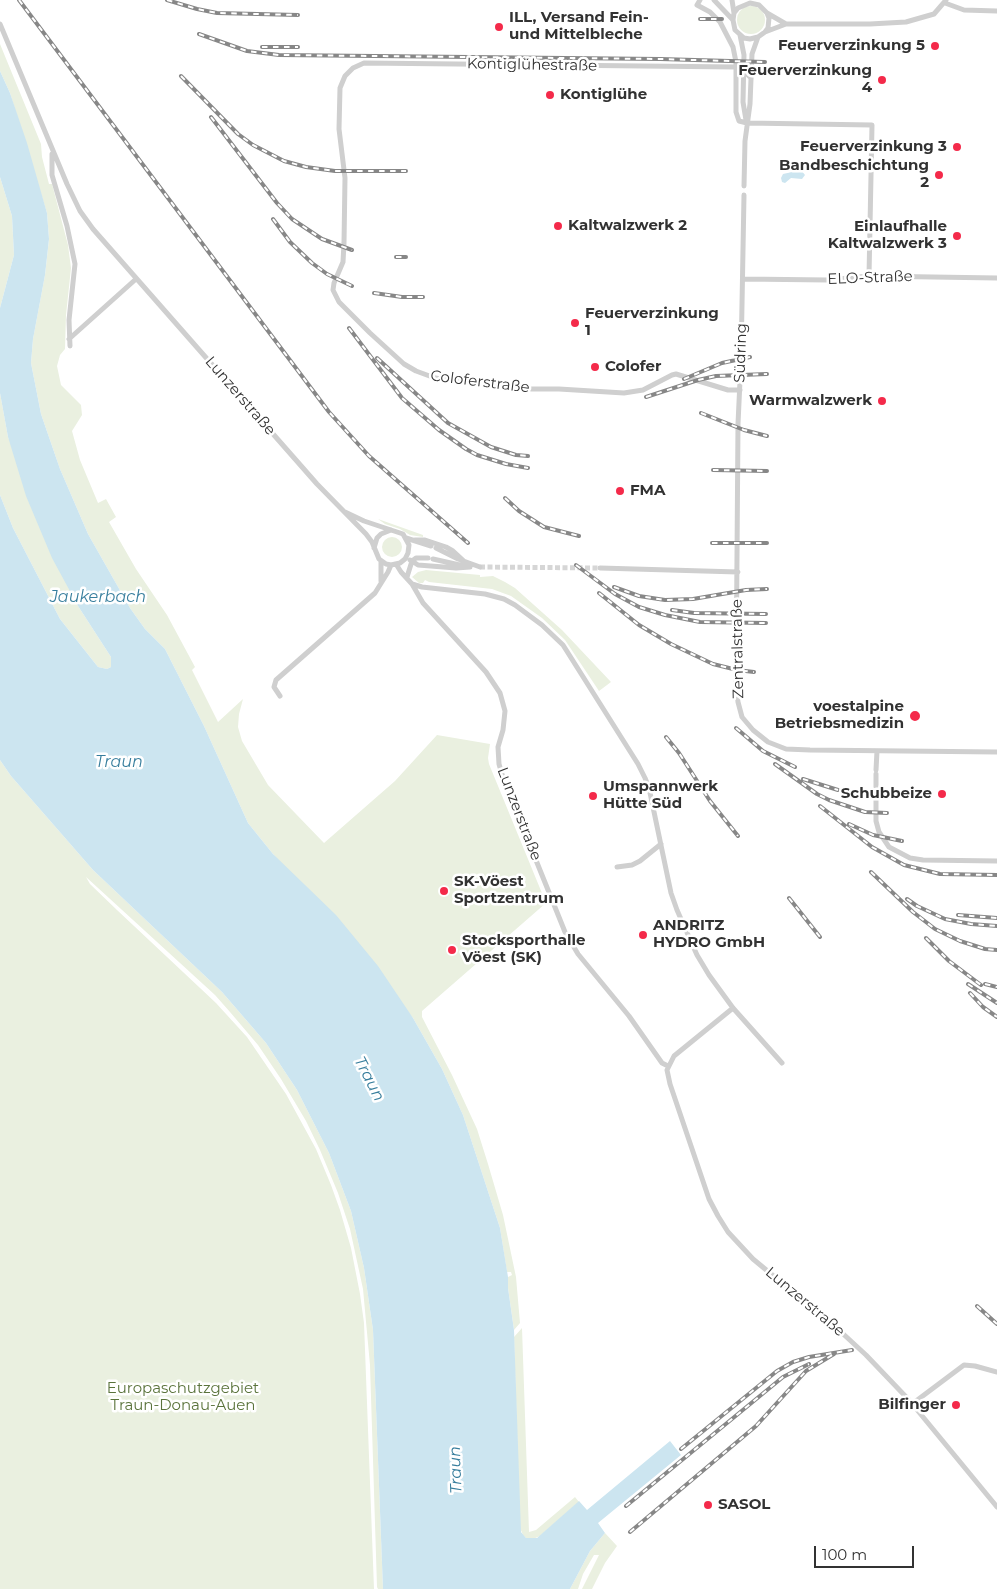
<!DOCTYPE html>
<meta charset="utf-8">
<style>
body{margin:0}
#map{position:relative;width:997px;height:1589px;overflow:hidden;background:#fff;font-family:Montserrat,sans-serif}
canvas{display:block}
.scale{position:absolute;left:814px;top:1546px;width:100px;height:22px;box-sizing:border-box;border:2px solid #323232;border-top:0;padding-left:6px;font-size:15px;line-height:18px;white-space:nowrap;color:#323232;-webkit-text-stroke:4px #fff;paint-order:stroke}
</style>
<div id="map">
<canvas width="997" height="1589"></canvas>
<div class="scale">100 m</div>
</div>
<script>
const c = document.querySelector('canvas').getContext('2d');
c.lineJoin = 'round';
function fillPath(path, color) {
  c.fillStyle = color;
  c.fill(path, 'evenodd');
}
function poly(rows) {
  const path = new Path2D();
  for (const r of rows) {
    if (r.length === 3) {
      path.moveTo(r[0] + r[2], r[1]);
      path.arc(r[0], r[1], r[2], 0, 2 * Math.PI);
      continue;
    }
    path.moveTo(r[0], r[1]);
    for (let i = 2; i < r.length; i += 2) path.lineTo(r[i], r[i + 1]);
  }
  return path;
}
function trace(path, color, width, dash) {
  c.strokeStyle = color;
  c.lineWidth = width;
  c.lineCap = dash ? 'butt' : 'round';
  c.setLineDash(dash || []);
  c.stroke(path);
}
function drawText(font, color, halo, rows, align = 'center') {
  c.font = font + ' Montserrat,sans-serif';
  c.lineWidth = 5;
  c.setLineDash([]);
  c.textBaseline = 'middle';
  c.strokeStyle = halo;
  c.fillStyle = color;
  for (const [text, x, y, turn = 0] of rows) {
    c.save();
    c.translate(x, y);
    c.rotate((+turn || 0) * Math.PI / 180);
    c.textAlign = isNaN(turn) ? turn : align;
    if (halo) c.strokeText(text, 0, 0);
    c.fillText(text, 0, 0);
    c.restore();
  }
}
const green = poly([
 [751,20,14],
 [0,44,41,144,42,157,49,184,52,184,68,245,71,268,66,315,65,349,60,355,57,366,61,385,81,405,82,415,72,431,80,460,98,503,106,499,116,517,109,522,136,569,167,615,195,667,192,670,218,722,243,699,239,714,238,727,242,741,268,785,324,843,395,781,437,735,490,744,488,758,489,764,546,903,422,1011,422,1017,452,1075,477,1129,488,1164,503,1215,516,1277,520,1323,514,1330,508,1288,508,1277,512,1275,511,1272,507,1272,500,1228,463,1115,442,1069,413,1018,273,854,248,823,204,726,165,649,145,629,130,608,88,534,60,469,41,414,31,363,33,339,45,275,49,239,47,213,10,93,0,71],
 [0,177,12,216,14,255,0,308],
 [0,393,8,437,78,606,111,657,111,667,107,669,98,667,60,619,13,528,0,495],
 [378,519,423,535,423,537,410,535,400,529,385,524],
 [392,547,10],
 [426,570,480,575,480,577,493,576,505,582,515,588,562,630,611,682,599,691,565,640,542,618,511,596,492,589,429,582,425,580,423,583,419,583,412,577,418,572],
 [0,760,11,776,93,870,222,992,266,1043,297,1090,329,1153,351,1211,364,1268,373,1330,383,1589,378,1589,377,1587,370,1365,363,1289,350,1229,338,1193,320,1150,306,1121,281,1079,258,1045,230,1012,215,995,86,877,90,884,117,910,216,1003,247,1037,286,1094,316,1149,331,1185,340,1210,351,1248,360,1294,364,1323,374,1589,0,1589],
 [522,1328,529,1532,536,1530,575,1497,579,1502,540,1536,533,1539,526,1538,523,1535,520,1528,514,1337],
 [605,1533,617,1546,605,1563,592,1589,582,1589,599,1555,594,1555,583,1574,578,1589,570,1589,590,1551]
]);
const water = poly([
 [0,71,10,93,27,143,47,213,49,239,45,275,33,339,31,363,41,414,60,469,88,534,130,608,145,629,165,649,204,726,248,823,273,854,336,915,378,966,413,1018,442,1069,463,1115,500,1228,508,1277,508,1288,514,1330,521,1532,526,1538,537,1538,579,1501,587,1510,670,1441,681,1455,598,1523,605,1533,590,1551,570,1589,383,1589,373,1330,364,1268,351,1211,329,1153,297,1090,266,1043,222,992,93,870,11,776,0,760,0,495,13,528,60,619,98,667,107,669,111,667,111,657,78,606,52,558,26,496,8,437,0,393,0,308,14,255,12,216,0,177],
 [801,170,805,175,802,179,791,178,785,183,782,182,781,178,783,174]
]);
const minorTunnel = poly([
 [480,567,600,568]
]);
const minor = poly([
 [700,0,697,5,710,12,720,22,733,47,736,62,736,112,739,121,747,123,872,125,869,276],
 [714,0,733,20],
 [732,0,734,13],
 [945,3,964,10,997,11],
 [767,13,769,18,768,28,765,32,758,37,750,39,744,38,735,30,733,20,734,13,738,8,750,3,759,5,767,13,786,24],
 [0,24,67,184,80,211,93,229,317,484,366,534,372,542,379,559,386,564,391,565,400,563,405,559,408,553,409,545,403,534,364,521,345,512],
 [765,32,786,24,870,24,906,22,934,14,946,0],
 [740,35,744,55,743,102,746,120],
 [52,154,52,175,67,226,75,264,69,320,70,346],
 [744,186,745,141,750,104,752,54,758,37],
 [744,195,741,359,738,424,736,686,738,702,742,717,753,730,768,742,786,749,810,750,997,752],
 [743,279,828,280,869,276,997,278],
 [69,339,136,279],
 [740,390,728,390,676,374,672,375,643,390,624,393,559,389,515,389,435,378,416,371,404,364,370,333,339,302,333,290,334,283,343,262,344,243,345,178,339,129,340,88,345,76,353,68,364,63,736,67,744,71,751,78],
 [406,538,431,546],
 [415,540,425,540,446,547,453,551,466,563],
 [374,548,377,538,381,534,391,530],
 [436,548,458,559,480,567],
 [433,559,464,566],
 [410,560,412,561,416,558,428,558],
 [396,564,401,572,412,584,423,603,486,672,500,693,505,711,503,730,498,747,499,764,504,781,565,932,578,954,629,1016,662,1063,668,1066],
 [600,568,738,572],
 [407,577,412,561,418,565,456,568,470,567],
 [381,581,381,561],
 [412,584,422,587,485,594,504,599,515,605,542,625,563,645,638,764,645,778,649,788,671,893,677,910,697,955,709,975,733,1008,782,1063],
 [280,696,274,687,276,680,375,593,388,572,391,565],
 [876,770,877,751],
 [876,774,876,821,879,832,889,847,910,858,923,860,997,861],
 [617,867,632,865,640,861,661,844],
 [733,1008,674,1056,667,1070,670,1084,709,1199,718,1216,728,1232,753,1259,840,1331,866,1355,909,1400,997,1507],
 [912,1404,964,1365,975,1366,997,1372]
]);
const rail = poly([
 [19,0,329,412,369,456,468,543],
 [167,0,197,9,217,13,298,15],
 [700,19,722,19],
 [199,34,247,51,279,55,660,59,765,62],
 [262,47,298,47],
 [181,76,238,134,253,145,284,161,306,167,335,171,406,171],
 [211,117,277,203,292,219,322,239,352,250],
 [273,219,290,242,312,263,327,274,352,286],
 [396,257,406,257],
 [374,293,402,297,423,297],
 [349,328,402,398,439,430,466,449,477,455,506,464,528,468],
 [377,358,448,423,491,447,516,455,528,456],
 [684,379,722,363,750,357],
 [646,397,698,380,716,376,767,374],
 [701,413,744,430,767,436],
 [713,470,767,471],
 [505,498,519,511,544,527,579,536],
 [712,543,767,543],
 [576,565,615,594,639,607,665,615,700,622,766,623],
 [614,587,639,596,665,600,693,599,746,590,767,589],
 [599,593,639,625,671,644,713,664,737,670,754,672],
 [672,610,694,613,766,614],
 [736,728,763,751,795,767],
 [666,737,679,753,710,801,738,836],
 [775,764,817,794,829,800,865,812,887,813],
 [803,779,838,790],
 [820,806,872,847,904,865,940,874,997,875],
 [849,824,873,835,902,841],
 [871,872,913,912,935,929,960,941,985,949,997,950],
 [789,898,820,937],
 [907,899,917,906,945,919,971,924,997,926],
 [958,915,997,918],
 [926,938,949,961,981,985],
 [968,984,997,1003],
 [985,984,997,987],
 [970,993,983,1007,997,1017],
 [977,1306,997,1324],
 [681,1449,777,1371,793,1362,809,1357,852,1350],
 [626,1506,783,1377,809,1364],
 [630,1532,756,1426,806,1371,834,1354]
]);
const markers = [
 [499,27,5,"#f42a4a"],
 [935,46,5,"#f42a4a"],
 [882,80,5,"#f42a4a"],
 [550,95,5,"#f42a4a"],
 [957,147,5,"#f42a4a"],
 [939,175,5,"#f42a4a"],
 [558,226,5,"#f42a4a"],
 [957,236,5,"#f42a4a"],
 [575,323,5,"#f42a4a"],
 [595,367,5,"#f42a4a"],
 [882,401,5,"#f42a4a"],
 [620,491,5,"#f42a4a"],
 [915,716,6,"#f42a4a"],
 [942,794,5,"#f42a4a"],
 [593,796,5,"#f42a4a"],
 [444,891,5,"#f42a4a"],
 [643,935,5,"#f42a4a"],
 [452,950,5,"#f42a4a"],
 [956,1405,5,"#f42a4a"],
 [708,1505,5,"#f42a4a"]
];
const poiNames = [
 ["ILL, Versand Fein-",509,18],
 ["und Mittelbleche",509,35],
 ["Feuerverzinkung 5",925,46,"right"],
 ["Feuerverzinkung",872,71,"right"],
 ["4",872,88,"right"],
 ["Kontiglühe",560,95],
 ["Feuerverzinkung 3",947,147,"right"],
 ["Bandbeschichtung",929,166,"right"],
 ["2",929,183,"right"],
 ["Kaltwalzwerk 2",568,226],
 ["Einlaufhalle",947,227,"right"],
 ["Kaltwalzwerk 3",947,244,"right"],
 ["Feuerverzinkung",585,314],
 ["1",585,331],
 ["Colofer",605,367],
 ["Warmwalzwerk",872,401,"right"],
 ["FMA",630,491],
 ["voestalpine",904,707,"right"],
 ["Betriebsmedizin",904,724,"right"],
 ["Umspannwerk",603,787],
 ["Hütte Süd",603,804],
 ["Schubbeize",932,794,"right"],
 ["SK-Vöest",454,882],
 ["Sportzentrum",454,899],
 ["ANDRITZ",653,926],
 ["HYDRO GmbH",653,943],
 ["Stocksporthalle",462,941],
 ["Vöest (SK)",462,958],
 ["Bilfinger",946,1405,"right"],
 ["SASOL",718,1505]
];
const streetNames = [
 ["Kontiglühestraße",532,65,1],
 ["ELO-Straße",870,278,-2],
 ["Südring",741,353,-88],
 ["Coloferstraße",480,382,7],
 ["Lunzerstraße",240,396,49],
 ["Zentralstraße",738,649,-91],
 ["Lunzerstraße",519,814,69],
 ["Lunzerstraße",805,1302,40]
];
const parkNames = [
 ["Europaschutzgebiet",183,1389],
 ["Traun-Donau-Auen",183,1406]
];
const waterNames = [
 ["Jaukerbach",98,597],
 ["Traun",119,762],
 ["Traun",369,1079,63],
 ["Traun",456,1470,-92]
];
fillPath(green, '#eaf0e0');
fillPath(water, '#cce5f0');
trace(minorTunnel, '#d6d6d6', 5, [5, 2.5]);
trace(minor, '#cfcfcf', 5);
trace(rail, '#878787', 4);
trace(rail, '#fff', 2, [5.5]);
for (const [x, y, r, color] of markers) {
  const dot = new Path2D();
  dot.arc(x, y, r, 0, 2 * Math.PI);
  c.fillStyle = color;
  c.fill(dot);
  trace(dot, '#fff', 2);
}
drawText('bold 15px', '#323232', '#fff', poiNames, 'left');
drawText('15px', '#323232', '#fff', streetNames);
drawText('15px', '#5a733b', '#fff', parkNames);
drawText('italic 16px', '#377e9d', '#fff', waterNames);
</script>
